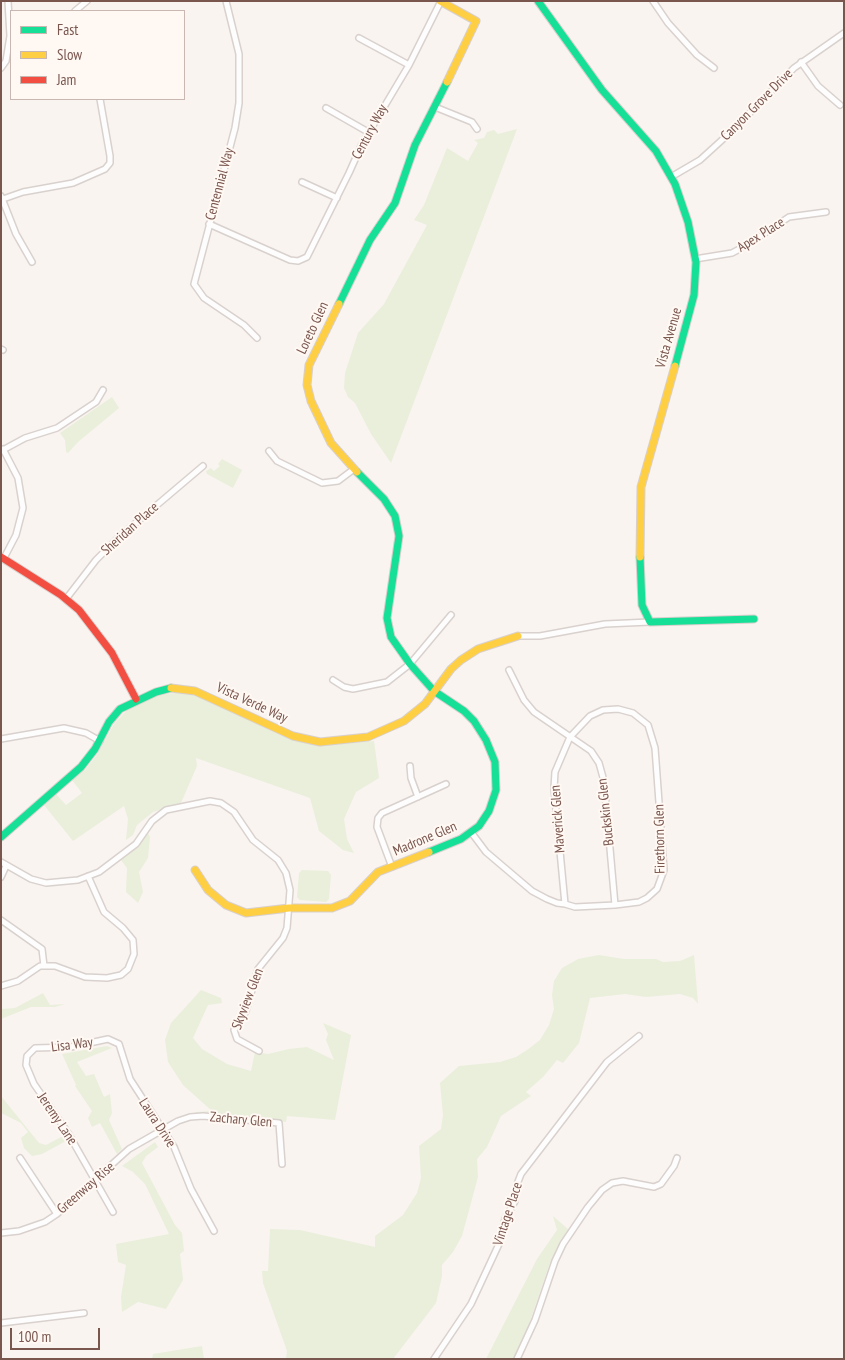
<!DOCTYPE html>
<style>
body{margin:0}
#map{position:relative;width:845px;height:1360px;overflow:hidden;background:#f9f4f0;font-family:"PT Sans Narrow",sans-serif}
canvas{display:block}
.frame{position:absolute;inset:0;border:2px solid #79564e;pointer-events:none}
.legend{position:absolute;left:10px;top:10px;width:175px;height:90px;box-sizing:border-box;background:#fff8f3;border:1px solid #c9b7b1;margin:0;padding:6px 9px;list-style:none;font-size:15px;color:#79564e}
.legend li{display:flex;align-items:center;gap:10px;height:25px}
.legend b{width:25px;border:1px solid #c9b7b1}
.scale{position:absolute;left:10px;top:1328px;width:90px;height:22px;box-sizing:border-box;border:2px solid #79564e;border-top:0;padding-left:6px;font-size:15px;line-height:18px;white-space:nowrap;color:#79564e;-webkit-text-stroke:4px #fff8f3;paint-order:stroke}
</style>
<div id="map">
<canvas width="845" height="1360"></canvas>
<div class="frame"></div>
<ul class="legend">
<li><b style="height:6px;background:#16e098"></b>Fast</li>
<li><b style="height:6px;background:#ffcf43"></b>Slow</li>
<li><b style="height:6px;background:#f24e42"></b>Jam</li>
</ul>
<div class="scale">100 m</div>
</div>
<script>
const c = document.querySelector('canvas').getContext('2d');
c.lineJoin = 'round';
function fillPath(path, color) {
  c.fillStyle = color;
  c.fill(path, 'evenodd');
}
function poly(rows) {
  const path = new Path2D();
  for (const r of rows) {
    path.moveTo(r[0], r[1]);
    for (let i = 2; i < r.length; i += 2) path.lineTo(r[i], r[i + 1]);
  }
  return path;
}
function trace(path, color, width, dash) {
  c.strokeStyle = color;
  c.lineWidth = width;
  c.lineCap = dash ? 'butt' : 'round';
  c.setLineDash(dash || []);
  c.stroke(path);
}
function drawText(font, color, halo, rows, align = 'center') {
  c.font = font + ' "PT Sans Narrow",sans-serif';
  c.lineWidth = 4;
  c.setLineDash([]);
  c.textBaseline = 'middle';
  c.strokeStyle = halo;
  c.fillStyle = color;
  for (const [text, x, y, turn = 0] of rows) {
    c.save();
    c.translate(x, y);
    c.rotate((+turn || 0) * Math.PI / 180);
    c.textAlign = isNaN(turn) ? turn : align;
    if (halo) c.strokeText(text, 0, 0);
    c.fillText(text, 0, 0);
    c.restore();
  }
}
const green = poly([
 [517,129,391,463,371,434,355,403,348,397,344,388,345,373,358,333,384,304,427,225,414,220,424,205,447,148,468,161,478,143,474,140,484,138,487,132,494,130,498,134],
 [112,397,119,408,78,442,68,453,66,452,65,440,60,433],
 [222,459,242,470,233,488,207,474,206,471,211,468,214,471,220,466,218,464],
 [190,692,280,735,308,744,331,745,374,741,379,778,356,792,344,819,347,839,354,853,343,850,319,831,310,798,196,758,197,766,181,803,153,812,137,825,133,835,126,840,128,819,124,806,73,841,44,805,56,794,66,805,82,793,72,780,85,770,96,756,114,724,127,710,144,699,160,694],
 [148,833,150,837,148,858,139,872,143,892,138,903,126,892,127,868,121,860,137,847],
 [302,870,328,871,331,875,329,899,326,902,300,900,297,897,299,873],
 [599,955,624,959,656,959,663,962,680,961,694,955,698,1004,693,998,680,994,646,997,625,994,590,998,579,1043,563,1063,557,1060,543,1077,526,1092,531,1096,501,1116,487,1147,477,1159,478,1177,462,1236,453,1252,442,1265,442,1276,436,1303,393,1359,286,1359,287,1351,263,1283,262,1271,268,1271,270,1229,300,1230,375,1247,375,1236,403,1215,417,1193,421,1178,419,1146,441,1129,443,1115,440,1083,459,1066,500,1062,516,1057,527,1050,540,1040,549,1025,554,1009,552,995,554,981,562,968,578,959],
 [201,990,221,998,222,1003,208,1005,193,1038,202,1049,227,1064,251,1071,255,1052,268,1054,289,1049,307,1047,334,1060,326,1040,328,1034,323,1023,351,1035,335,1120,287,1116,286,1122,196,1114,195,1112,212,1111,183,1085,168,1062,165,1040,171,1023],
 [43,993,50,1005,65,1004,55,1007,31,1007,1,1019,1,1009,15,1008],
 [107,1046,112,1048,77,1062,86,1076,94,1074,104,1097,110,1094,112,1113,109,1120,122,1149,117,1154,100,1123,92,1127,88,1118,92,1111,75,1086,76,1085,62,1054],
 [1,1096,39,1143,46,1145,63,1136,66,1141,42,1154,32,1156,24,1148,21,1138,28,1132,21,1123,1,1113],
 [155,1142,158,1147,146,1156,142,1163,175,1225,182,1233,184,1251,180,1254,183,1280,166,1309,138,1302,122,1312,121,1297,126,1265,118,1262,116,1244,169,1234,145,1184,133,1172,122,1166],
 [553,1216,569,1230,550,1263,523,1342,515,1359,486,1359,537,1259,557,1230],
 [202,1346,204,1359,152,1359,153,1354]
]);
const street = poly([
 [226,1,239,54,239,103,235,128,194,284,204,298,244,325,257,338],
 [653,1,668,23,697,55,714,68],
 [75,11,87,1],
 [359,38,409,65],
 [801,62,818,86,840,105],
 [1,68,6,61,10,36,8,1],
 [435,107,472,122,477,129],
 [326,108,368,132],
 [671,177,700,160,733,130,794,68,844,33],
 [302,182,337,198],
 [1,196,16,234,32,262],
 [3,199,23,192,73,183,105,169,110,163,110,156,100,99],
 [209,224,290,260,298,261,307,257,349,173,362,144,409,65,441,1],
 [695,259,732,253,747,245,789,217,826,212],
 [1,349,3,350],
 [3,449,18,478,23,508,16,535,4,558],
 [1,451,25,438,57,428,96,402,103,390],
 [269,451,277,461,322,483,338,481,354,469],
 [66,599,96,560,118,538,203,466],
 [518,636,540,636,605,624,650,622],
 [509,670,524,700,534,712,591,751,599,763,604,781,615,905],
 [333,680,344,687,353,689,387,682,410,664,451,615],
 [1,739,64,728,86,733,100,741],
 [410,766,411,778,418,797],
 [471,832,486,852,532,891,547,899,557,903,565,904,575,907,615,905,639,902,647,898,657,889,664,870,655,748,648,725,633,713,618,709,603,710,590,716,570,737,555,772,554,788,565,904],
 [1,862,31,879,46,883,78,880,99,872,136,844,152,821,166,810,210,801,221,803,234,812,253,840,278,860,286,873,290,890,287,928,283,938,258,969,246,1011,234,1030,237,1039,259,1051],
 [392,867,377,827,378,818,382,813,446,784],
 [1,877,6,866],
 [1,920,42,949,44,966],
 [1,986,18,981,40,966,55,966,85,977,107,978,121,975,128,969,134,954,133,940,123,928,104,912,88,876],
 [20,1158,57,1214],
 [113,1212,68,1133,34,1084,26,1065,27,1056,35,1048,71,1047,108,1039,119,1044,130,1079,174,1147,191,1189,214,1231],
 [1,1233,19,1231,45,1222,57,1214,129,1149,178,1121,190,1117,203,1116,279,1123,282,1164],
 [1,1323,84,1313],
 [434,1359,471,1304,499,1244,505,1219,515,1201,516,1187,521,1174,607,1062,639,1036],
 [517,1359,535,1320,555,1261,563,1244,588,1207,602,1190,612,1183,623,1181,654,1187,661,1184,674,1166,677,1158]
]);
const fast = poly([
 [538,1,602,90,656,151,675,184,688,222,696,262,694,295,675,366],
 [339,304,370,240,395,203,415,145,447,82],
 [357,472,384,499,395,516,399,536,387,618,391,637,410,664,434,691,464,711,474,721,486,740,495,762,496,790,489,811,479,826,461,839,429,852],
 [640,557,642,605,650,622,754,619],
 [1,837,81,767,95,749,109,722,120,709,156,692,171,688]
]);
const slow = poly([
 [440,1,476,21,447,82],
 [339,304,309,365,307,385,311,401,331,443,357,472],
 [640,557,641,487,675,366],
 [171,688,195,691,293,736,320,742,368,737,404,721,425,704,451,669,461,660,478,649,518,636],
 [195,870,208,890,226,905,246,913,289,908,332,908,350,901,378,872,429,852]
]);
const jam = poly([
 [1,557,61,595,79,610,112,653,136,699]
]);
const streetNames = [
 ["Canyon Grove Drive",757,105,-45],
 ["Century Way",370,132,-62],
 ["Centennial Way",220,184,-75],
 ["Apex Place",761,235,-32],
 ["Loreto Glen",313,328,-65],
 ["Vista Avenue",669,338,-74],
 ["Sheridan Place",130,529,-42],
 ["Vista Verde Way",252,703,25],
 ["Buckskin Glen",606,812,-96],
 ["Maverick Glen",558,819,-94],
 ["Madrone Glen",425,839,-23],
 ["Firethorn Glen",660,839,-91],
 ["Skyview Glen",248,999,-69],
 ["Lisa Way",72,1045,-7],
 ["Jeremy Lane",57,1119,56],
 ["Zachary Glen",241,1120,5],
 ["Laura Drive",157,1123,57],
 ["Greenway Rise",86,1188,-41],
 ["Vintage Place",508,1214,-72]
];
fillPath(green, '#eaefdb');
trace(street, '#d9d1cd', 8);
trace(fast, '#d9cfcc', 9);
trace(slow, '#d9cfcc', 9);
trace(jam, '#d9cfcc', 9);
trace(street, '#fefdfd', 5);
trace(fast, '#16e098', 7);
trace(slow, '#ffcf43', 7);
trace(jam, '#f24e42', 7);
drawText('14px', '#79564e', '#fff8f3', streetNames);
</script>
